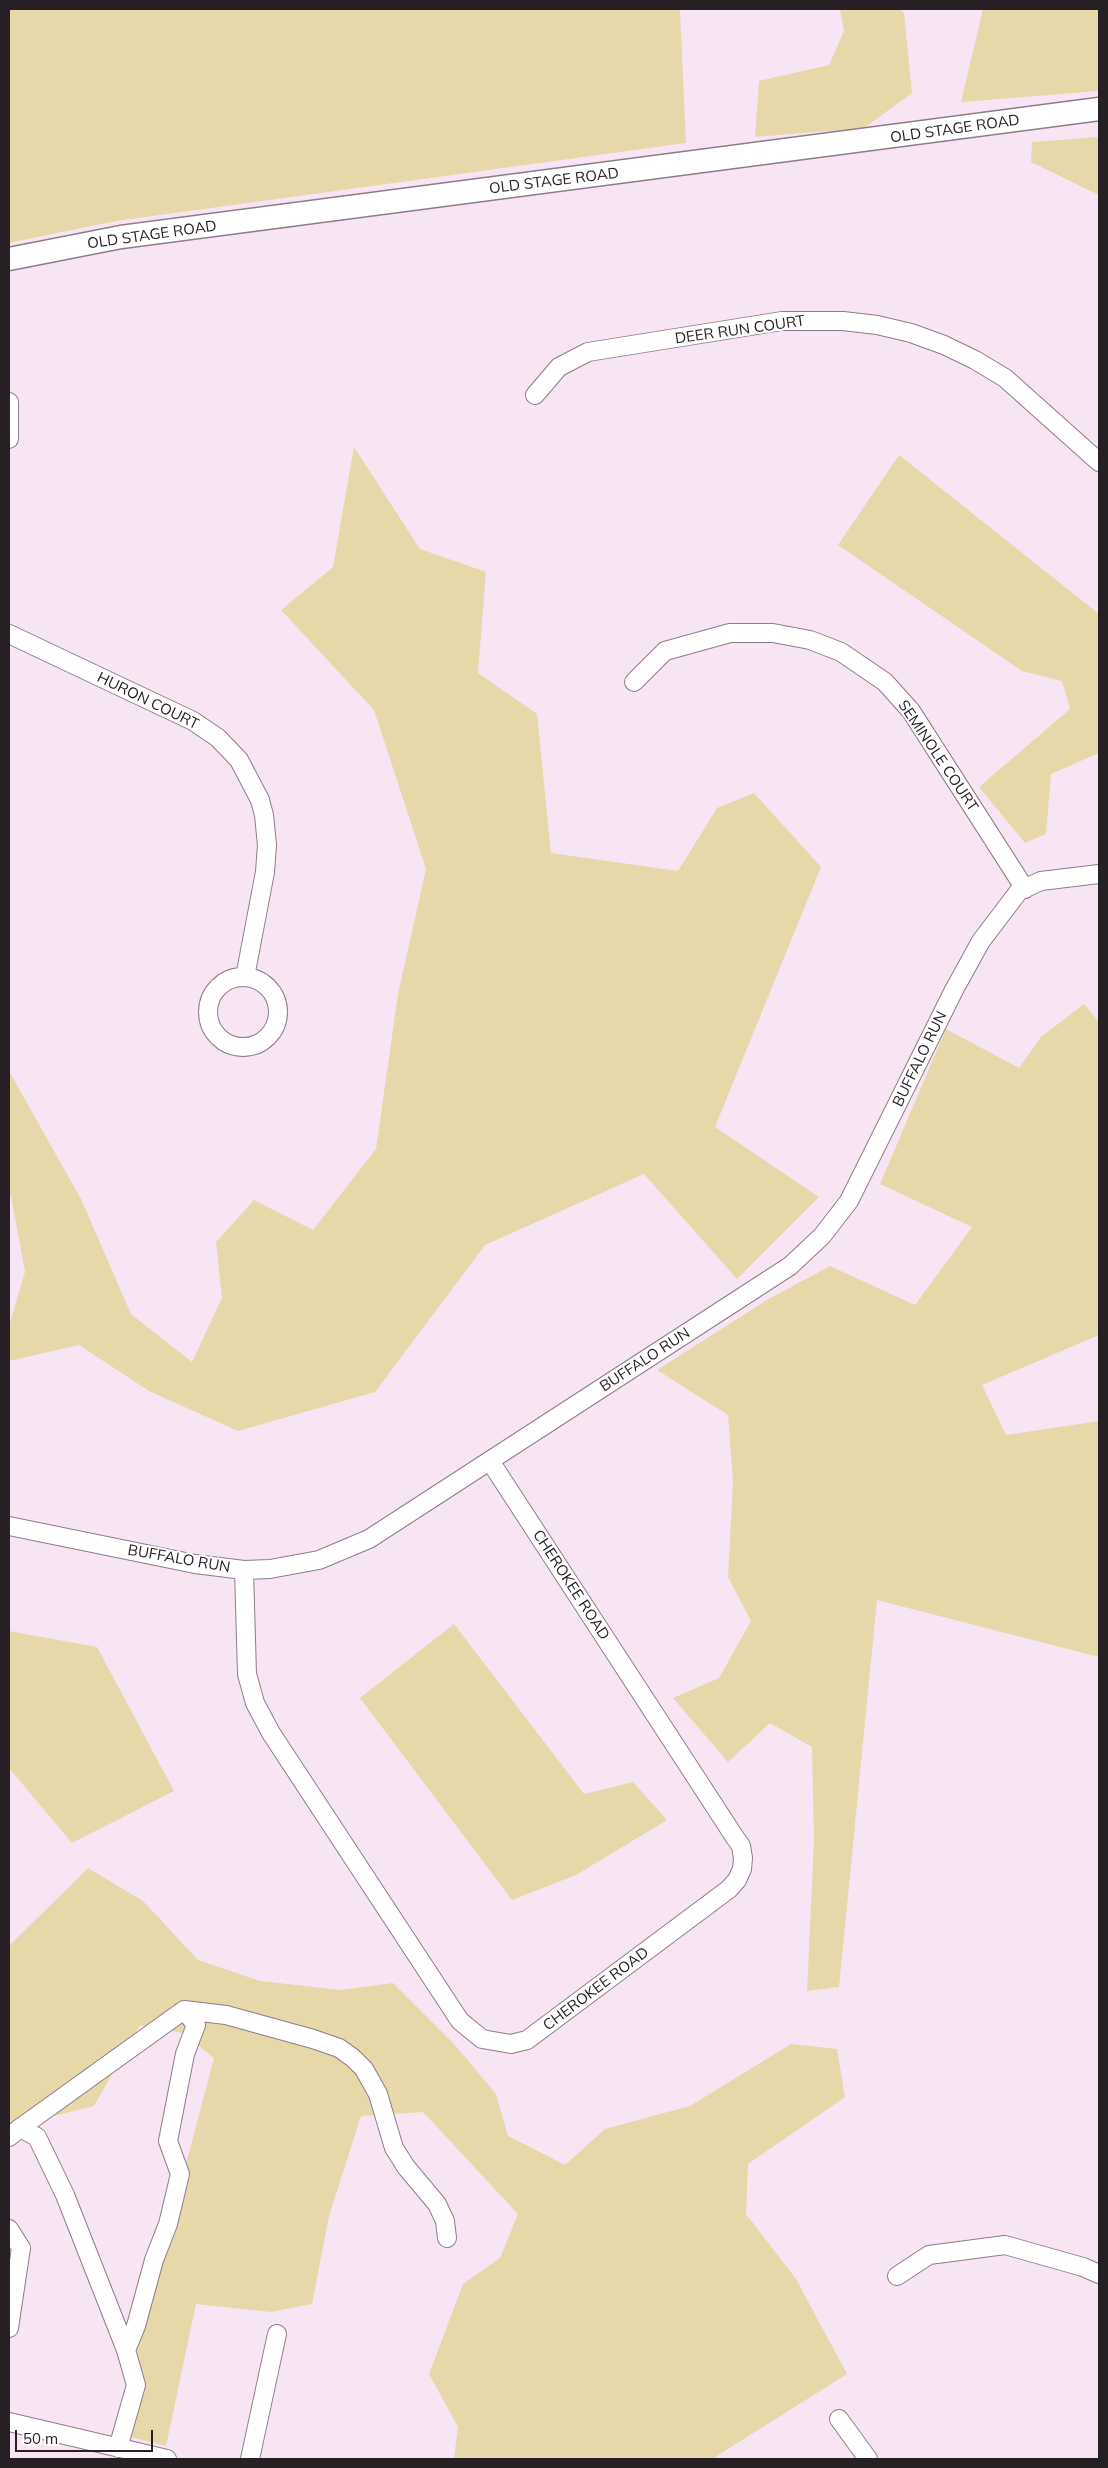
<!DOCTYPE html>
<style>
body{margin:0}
#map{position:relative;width:1108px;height:2468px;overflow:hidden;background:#f7e5f4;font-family:Mulish,sans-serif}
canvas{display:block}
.frame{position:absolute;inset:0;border:10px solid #262025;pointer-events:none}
.scale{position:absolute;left:15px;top:2430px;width:138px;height:22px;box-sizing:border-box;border:2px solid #262025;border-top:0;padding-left:6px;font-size:15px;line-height:18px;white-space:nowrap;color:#262025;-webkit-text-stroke:4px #fff;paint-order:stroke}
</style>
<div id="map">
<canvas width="1108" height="2468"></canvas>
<div class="frame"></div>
<div class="scale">50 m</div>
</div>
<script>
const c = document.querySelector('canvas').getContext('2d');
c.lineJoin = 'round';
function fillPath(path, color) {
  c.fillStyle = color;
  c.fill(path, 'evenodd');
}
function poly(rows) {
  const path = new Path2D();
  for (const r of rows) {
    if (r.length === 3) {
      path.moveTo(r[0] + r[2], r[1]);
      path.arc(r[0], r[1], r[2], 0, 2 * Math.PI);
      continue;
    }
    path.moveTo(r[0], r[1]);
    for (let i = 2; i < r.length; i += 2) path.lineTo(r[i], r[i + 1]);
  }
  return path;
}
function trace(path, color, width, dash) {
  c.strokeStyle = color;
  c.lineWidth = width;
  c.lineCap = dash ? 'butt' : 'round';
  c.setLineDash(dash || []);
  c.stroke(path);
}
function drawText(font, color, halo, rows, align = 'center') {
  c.font = font + ' Mulish,sans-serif';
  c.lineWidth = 4;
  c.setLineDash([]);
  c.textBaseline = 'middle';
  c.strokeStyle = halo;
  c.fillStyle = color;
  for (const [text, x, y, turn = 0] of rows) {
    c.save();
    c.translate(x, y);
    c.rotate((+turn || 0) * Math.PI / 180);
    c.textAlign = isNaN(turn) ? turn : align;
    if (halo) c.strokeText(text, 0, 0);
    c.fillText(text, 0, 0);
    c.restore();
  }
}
const green = poly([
 [9,9,680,9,686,143,116,221,9,243],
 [840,9,900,9,904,13,912,93,864,128,755,137,759,81,829,65,844,31],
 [983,9,1099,9,1099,91,961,102],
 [1099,137,1099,195,1031,162,1032,142],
 [354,447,420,549,486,572,478,673,537,714,551,853,678,871,717,808,754,793,821,867,715,1127,819,1197,737,1279,644,1174,485,1245,375,1392,238,1431,149,1391,79,1345,9,1361,9,1326,25,1272,11,1196,9,1195,9,1071,81,1199,131,1314,192,1362,222,1298,216,1242,254,1200,313,1230,376,1149,398,994,426,869,374,710,281,610,333,567],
 [899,455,1099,614,1099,753,1051,774,1046,834,1025,843,979,787,1070,709,1062,681,1022,671,838,545],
 [1084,1004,1099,1022,1099,1335,982,1385,1006,1435,1099,1421,1099,1657,877,1600,839,1987,807,1991,814,1838,812,1747,770,1723,728,1762,673,1698,719,1678,751,1621,728,1577,733,1482,728,1415,657,1370,767,1300,830,1266,915,1305,972,1227,880,1184,946,1029,1019,1068,1041,1037],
 [454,1624,584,1794,633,1782,667,1820,576,1875,512,1900,360,1698],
 [9,1631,97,1647,174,1791,72,1843,9,1768],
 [88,1868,143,1901,198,1960,260,1981,340,1990,393,1983,455,2045,496,2094,508,2136,565,2165,605,2129,690,2106,791,2044,837,2049,845,2097,748,2164,746,2214,796,2279,847,2374,712,2459,454,2459,458,2427,429,2374,463,2284,500,2258,518,2214,423,2112,361,2116,329,2216,312,2304,271,2312,196,2304,166,2446,115,2433,214,2058,183,2033,140,2025,94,2106,9,2127,9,1946]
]);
const minor = poly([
 [535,395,559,367,588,352,782,321,843,321,877,325,911,333,944,345,975,360,1005,378,1099,462],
 [9,402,9,439],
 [9,634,193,721,218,738,239,760,260,800,264,815,267,845,265,872,245,977],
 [634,682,665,651,730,633,773,633,810,640,841,652,885,682,911,711,1025,889],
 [243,1012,35],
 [9,1526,195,1564,244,1570,270,1569,319,1560,369,1539,790,1266,822,1236,849,1201,954,990,981,941,1019,891,1041,881,1099,874],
 [244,1570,247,1674,255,1703,271,1733,460,2021,482,2039,511,2044,527,2040,729,1889,737,1880,742,1869,743,1858,741,1846,734,1836,490,1461],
 [184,2010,226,2015,313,2039,339,2048,353,2058,364,2069,378,2094,394,2148,406,2167,437,2204,445,2221,447,2238],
 [20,2128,184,2010,196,2025,185,2054,168,2141,180,2174,168,2224,154,2260,136,2326,126,2350],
 [9,2137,20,2128,37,2137,65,2195,126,2350,136,2385,118,2448],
 [9,2229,21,2248,9,2328],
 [897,2276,929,2255,1005,2245,1083,2267,1099,2274],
 [839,2419,868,2459],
 [9,2422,167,2459],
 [250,2459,277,2334]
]);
const major = poly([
 [9,259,121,237,1099,109]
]);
const streetNames = [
 ["OLD STAGE ROAD",955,129,-8],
 ["OLD STAGE ROAD",554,181,-7],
 ["OLD STAGE ROAD",152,235,-8],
 ["DEER RUN COURT",740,330,-8],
 ["HURON COURT",148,701,26],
 ["SEMINOLE COURT",938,756,56],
 ["BUFFALO RUN",920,1059,-64],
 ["BUFFALO RUN",645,1360,-33],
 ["BUFFALO RUN",179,1559,10],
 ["CHEROKEE ROAD",571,1585,57],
 ["CHEROKEE ROAD",596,1989,-37]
];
fillPath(green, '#e6d8a8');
trace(minor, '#8d7d8a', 20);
trace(major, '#8d7d8a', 25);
trace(minor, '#fff', 18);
trace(major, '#fff', 22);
drawText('15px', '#262025', '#fff', streetNames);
</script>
